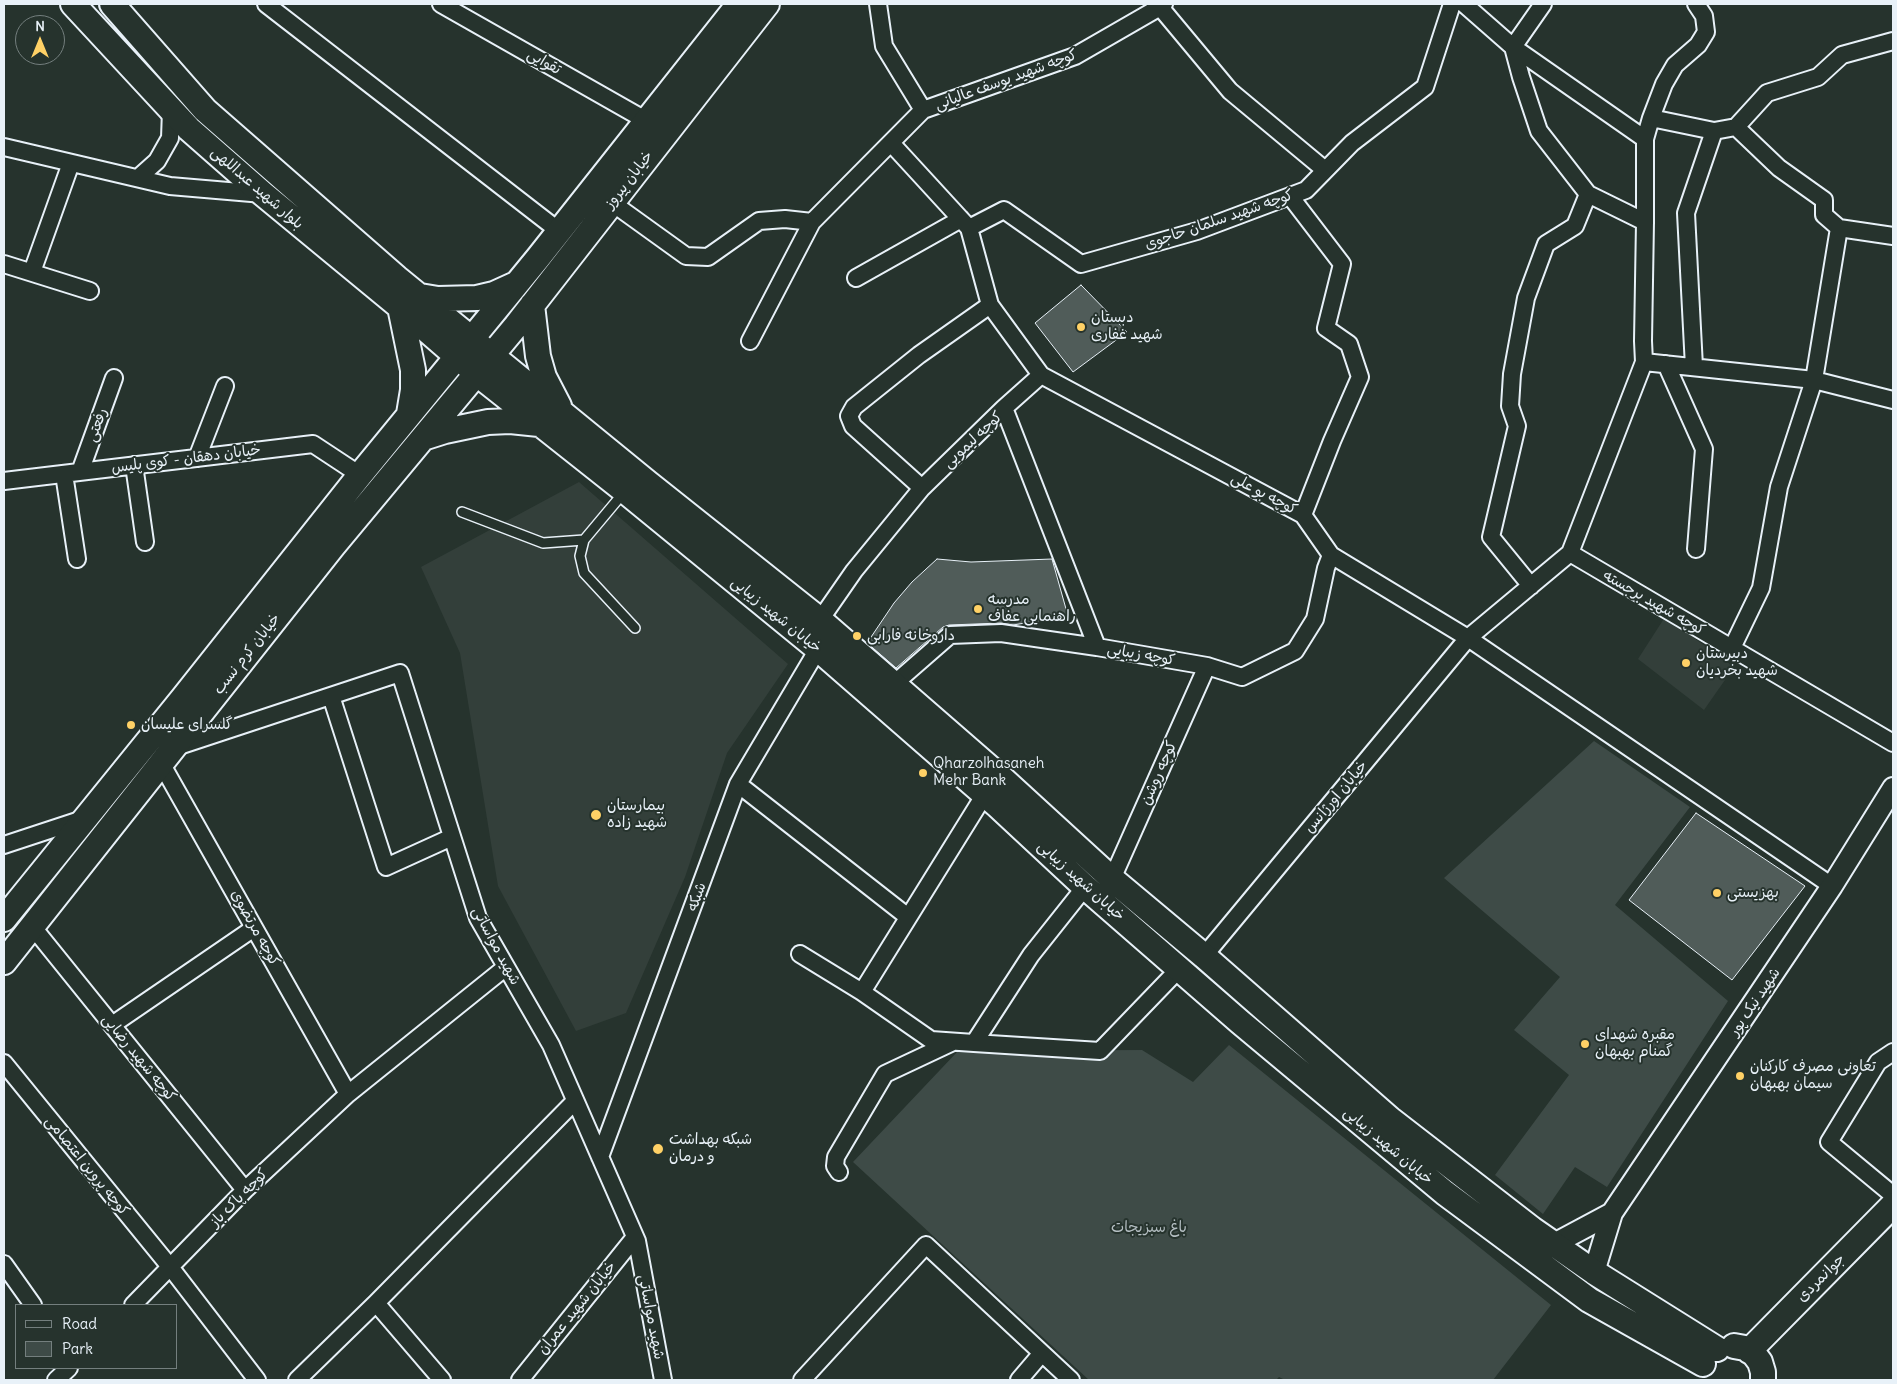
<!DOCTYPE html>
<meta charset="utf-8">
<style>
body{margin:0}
#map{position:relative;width:1897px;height:1384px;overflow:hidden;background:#26332d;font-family:Delius,sans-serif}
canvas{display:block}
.frame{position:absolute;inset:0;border:5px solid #e8f1f8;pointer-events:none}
.legend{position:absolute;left:15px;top:1304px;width:162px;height:65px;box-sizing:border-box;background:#26332d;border:1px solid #747f7e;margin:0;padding:6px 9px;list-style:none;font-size:15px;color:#e8f1f8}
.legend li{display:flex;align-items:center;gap:10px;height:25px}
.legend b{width:25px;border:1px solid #747f7e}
.north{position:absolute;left:15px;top:15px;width:50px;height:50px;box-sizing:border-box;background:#26332d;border:1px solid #747f7e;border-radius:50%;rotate:0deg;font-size:14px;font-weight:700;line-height:20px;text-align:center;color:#e8f1f8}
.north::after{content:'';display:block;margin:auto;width:18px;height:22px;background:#ffd166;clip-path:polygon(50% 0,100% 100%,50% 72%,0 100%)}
</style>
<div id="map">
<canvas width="1897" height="1384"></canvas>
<div class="frame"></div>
<ul class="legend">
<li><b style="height:6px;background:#26332d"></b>Road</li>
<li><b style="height:14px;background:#3e4b47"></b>Park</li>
</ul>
<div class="north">N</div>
</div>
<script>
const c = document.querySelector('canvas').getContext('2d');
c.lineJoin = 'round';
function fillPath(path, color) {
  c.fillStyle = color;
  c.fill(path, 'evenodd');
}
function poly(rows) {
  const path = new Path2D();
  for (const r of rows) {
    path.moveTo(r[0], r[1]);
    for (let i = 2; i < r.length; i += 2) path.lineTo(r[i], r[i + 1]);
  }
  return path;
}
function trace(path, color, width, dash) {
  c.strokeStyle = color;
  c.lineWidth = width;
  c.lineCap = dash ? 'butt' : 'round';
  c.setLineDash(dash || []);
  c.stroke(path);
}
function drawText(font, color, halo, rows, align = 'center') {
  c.font = font + ' Delius,"Playpen Sans Arabic",sans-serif';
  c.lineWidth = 4;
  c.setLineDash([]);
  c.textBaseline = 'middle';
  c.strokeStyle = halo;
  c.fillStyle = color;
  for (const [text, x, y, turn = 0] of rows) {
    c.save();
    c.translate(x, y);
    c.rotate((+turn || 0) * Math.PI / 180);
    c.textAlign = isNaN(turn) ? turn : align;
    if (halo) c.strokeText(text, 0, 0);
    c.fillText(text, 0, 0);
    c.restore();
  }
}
const built = poly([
 [579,482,788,664,727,753,685,877,626,1013,576,1031,498,886,460,653,421,567],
 [1665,617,1734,667,1704,710,1638,659]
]);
const green = poly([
 [1594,741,1690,807,1615,905,1728,1001,1607,1187,1575,1167,1543,1214,1495,1175,1569,1075,1514,1030,1560,977,1444,878],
 [1229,1045,1551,1305,1493,1380,1285,1380,1279,1377,1276,1380,1089,1380,853,1162,958,1051,1142,1050,1193,1082]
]);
const building = poly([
 [1081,285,1127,332,1073,372,1035,323,1081,285],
 [937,559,971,562,1052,559,1068,616,1013,625,1001,623,949,625,943,627,896,668,867,643,894,603,912,582,937,559],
 [1696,813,1805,886,1732,980,1629,900,1696,813]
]);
const service = poly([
 [625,491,584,540,580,556,584,573,635,628],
 [462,512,543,543,584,540]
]);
const minor = poly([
 [266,4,559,231],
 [441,4,647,121],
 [878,4,884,46,923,110,1075,56,1160,7,1164,4],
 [1464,4,1513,47,1645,139,1651,118,1714,131],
 [1543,4,1513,47,1521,77,1539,131,1588,194,1645,222,1643,341,1644,362],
 [1160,7,1230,91,1325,170],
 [1651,118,1664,84,1675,65,1698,45,1706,32,1704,16,1696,4],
 [1736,127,1779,168,1824,200,1824,215,1839,228],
 [1645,139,1645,222],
 [891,143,969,228,990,305,1041,375,1303,515,1331,555,1468,638,1832,886],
 [4,147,170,186,263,194],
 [138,178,157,161,170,138,171,110],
 [1290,196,1342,264,1326,328,1349,344,1360,377,1332,441,1303,515],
 [611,202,686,256,708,257,759,221,785,219,812,222],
 [969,228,1004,210,1081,264,1197,231,1306,190,1352,143,1425,87,1452,4],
 [4,264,90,291],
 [32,272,71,163],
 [856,278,961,219],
 [750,341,812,222,923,110],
 [1666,364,1704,449,1696,549],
 [1694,367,1686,213,1714,131,1736,127,1767,93,1818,77,1842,55,1893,41],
 [1004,408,1041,375],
 [197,458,225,386],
 [134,465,145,542],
 [80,472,114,378],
 [64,474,77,559],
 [4,481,313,444,360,475],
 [922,488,853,426,849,416,854,407,919,355,990,305],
 [1570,553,1893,743],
 [1531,586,1491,537,1517,426,1510,406,1512,374,1526,298,1546,244,1575,226,1588,194],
 [820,620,854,571,922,488,1004,408,1097,647],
 [1732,648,1761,588,1779,487,1814,380,1839,228,1893,236],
 [895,683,950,635,1001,633,1097,647,1207,666,1242,677,1295,651,1315,619,1326,568,1331,555],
 [331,696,386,867,452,837],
 [173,748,400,673,478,918,551,1045,637,1241,663,1380],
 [161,763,348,1094],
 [738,784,908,917],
 [985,794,862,992,931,1040,974,1043,1031,955,1085,887],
 [4,845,86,818],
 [1112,879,1207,666],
 [32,926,245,1190],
 [800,954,862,992],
 [1204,956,1468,638,1570,553,1644,362,1814,380,1893,400],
 [112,1025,254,928],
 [974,1043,1100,1051,1179,969],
 [1893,1052,1878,1062,1829,1142,1893,1195],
 [4,1063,171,1268,257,1380],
 [600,1157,738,784,818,649],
 [839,1172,835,1166,836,1157,885,1074,953,1042],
 [4,1264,33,1305],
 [376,1303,442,1380],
 [133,1305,245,1190,348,1094,506,967],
 [56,1380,69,1368],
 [297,1380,376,1303,575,1101],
 [520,1380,635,1237],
 [802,1380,926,1245,1071,1380],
 [1019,1380,1042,1353]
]);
const tertiary = poly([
 [1554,1244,1612,1213],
 [1594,1272,1612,1213,1832,886,1893,788]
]);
const secondary = poly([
 [73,4,189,129,263,194,400,307,476,373,625,491,818,649,998,806,1085,887,1240,1022,1445,1193,1589,1300,1703,1364],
 [112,4,205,110,397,278,648,483,820,620,1005,781,1112,879,1204,956,1390,1119,1532,1229,1594,1272,1717,1349],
 [420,296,438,299,477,298,494,294,516,284],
 [532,305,538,356,544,377,559,406],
 [400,307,413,370,413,390,409,414],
 [423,438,445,431,488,422,510,421,539,424],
 [4,919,183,698,360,475,538,258,739,4],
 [4,962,333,546,516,326,767,4],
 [1734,1346,1745,1348,1754,1354,1760,1362,1763,1372,1763,1380],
 [1749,1351,1893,1205]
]);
const markers = [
 [1081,327,5,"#ffd166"],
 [978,609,5,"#ffd166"],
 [857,636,5,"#ffd166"],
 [1686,663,5,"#ffd166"],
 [131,725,5,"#ffd166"],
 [923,773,5,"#ffd166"],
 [596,815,6,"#ffd166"],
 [1717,893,5,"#ffd166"],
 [1585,1044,5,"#ffd166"],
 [1740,1076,5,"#ffd166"],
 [658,1149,6,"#ffd166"]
];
const streetNames = [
 ["تقوایی",544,62,30],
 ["کوچه شهید یوسف عالیانی",1006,80,-20],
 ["خیابان پیروز",629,180,-52],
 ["بلوار شهید عبداللهی",257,188,41],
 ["کوچه شهید سلمان حاجوی",1219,220,-19],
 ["رفعتی",97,425,-70],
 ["کوچه لیمویی",973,440,-43],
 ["خیابان دهقان - کوی پلیس",186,459,-7],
 ["کوچه بو علی",1264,494,28],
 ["کوچه شهید برجسته",1654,603,30],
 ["خیابان شهید زیبایی",776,615,39],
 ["خیابان کرم نسب",247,654,-52],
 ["کوچه زیبایی",1141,655,10],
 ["کوچه روشن",1159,773,-66],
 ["خیابان اورژانس",1336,797,-50],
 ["خیابان شهید زیبایی",1081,881,42],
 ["شبکه",697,897,-70],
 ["کوچه مرتضوی",255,928,61],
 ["شهید مواساتی",496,946,62],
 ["شهید نیک پور",1755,1002,-56],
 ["کوچه شهید رضایی",139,1058,51],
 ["خیابان شهید زیبایی",1388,1146,40],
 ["کوچه پروین اعتصامی",87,1166,51],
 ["کوچه پاک باز",239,1198,-45],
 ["جوانمردی",1821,1278,-45],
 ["خیابان شهید عمران",577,1308,-51],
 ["شهید مواساتی",651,1317,79]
];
const poiNames = [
 ["دبستان",1091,318],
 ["شهید غفاری",1091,335],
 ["مدرسه",988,600],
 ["راهنمایی عفاف",988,617],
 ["داروخانه فارابی",867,636],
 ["دبیرستان",1696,654],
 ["شهید بخردیان",1696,671],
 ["گلسرای علیسان",141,725],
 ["Qharzolhasaneh",933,764],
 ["Mehr Bank",933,781],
 ["بیمارستان",607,806],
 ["شهید زاده",607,823],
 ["بهزیستی",1727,893],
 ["مقبره شهدای",1595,1035],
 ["گمنام بهبهان",1595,1052],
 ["تعاونی مصرف کارکنان",1750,1067],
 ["سیمان بهبهان",1750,1084],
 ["شبکه بهداشت",669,1140],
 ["و درمان",669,1157]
];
const parkNames = [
 ["باغ سبزیجات",1149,1228]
];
fillPath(built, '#333f3a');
fillPath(green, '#3e4b47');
fillPath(building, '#505c59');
trace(building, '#e8f1f8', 1);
trace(service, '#e8f1f8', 12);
trace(minor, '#e8f1f8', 20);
trace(tertiary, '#e8f1f8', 24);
trace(secondary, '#e8f1f8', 28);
trace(service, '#26332d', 9);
trace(minor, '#26332d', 16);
trace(tertiary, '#26332d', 20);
trace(secondary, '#26332d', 24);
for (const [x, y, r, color] of markers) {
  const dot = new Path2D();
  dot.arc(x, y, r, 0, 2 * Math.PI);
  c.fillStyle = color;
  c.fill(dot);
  trace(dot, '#26332d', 2);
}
drawText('15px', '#e8f1f8', '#26332d', streetNames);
drawText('15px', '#e8f1f8', '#26332d', poiNames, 'left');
drawText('15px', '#b5bfc3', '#26332d', parkNames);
</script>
